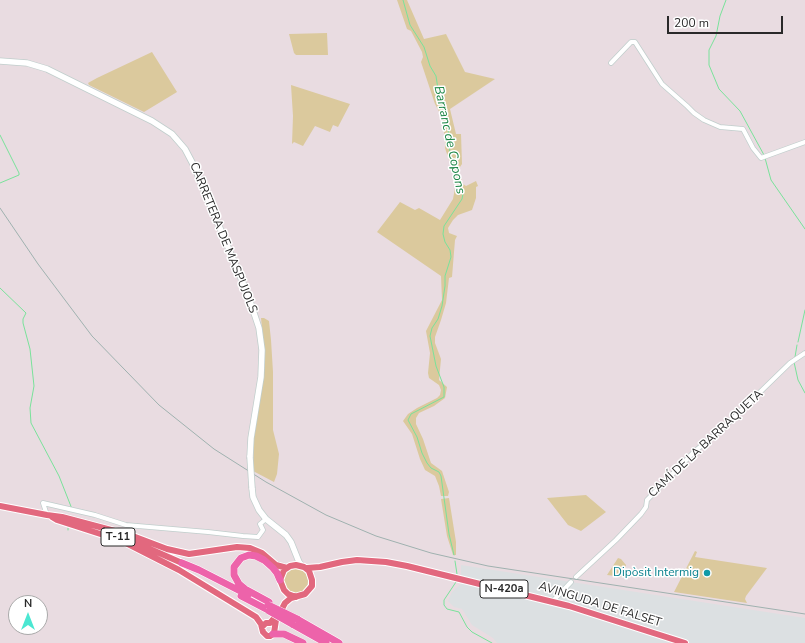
<!DOCTYPE html>
<meta charset="utf-8">
<style>
body{margin:0}
#map{position:relative;width:805px;height:643px;overflow:hidden;background:#e9dce1;font-family:"Nunito Sans",sans-serif}
canvas{display:block}
.north{position:absolute;left:8px;top:595px;width:40px;height:40px;box-sizing:border-box;background:#fff;border:1px solid #a9a9a9;border-radius:50%;rotate:0deg;font-size:11px;font-weight:700;line-height:16px;text-align:center;color:#292929}
.north::after{content:'';display:block;margin:auto;width:14px;height:18px;background:#4be7d2;clip-path:polygon(50% 0,100% 100%,50% 72%,0 100%)}
.scale{position:absolute;left:667px;top:16px;width:116px;height:18px;box-sizing:border-box;border:2px solid #292929;border-top:0;padding-left:5px;font-size:12px;line-height:14px;white-space:nowrap;color:#292929;-webkit-text-stroke:3px #fff;paint-order:stroke}
</style>
<div id="map">
<canvas width="805" height="643"></canvas>
<div class="north">N</div>
<div class="scale">200 m</div>
</div>
<script>
const c = document.querySelector('canvas').getContext('2d');
c.lineJoin = 'round';
function fillPath(path, color) {
  c.fillStyle = color;
  c.fill(path, 'evenodd');
}
function poly(rows) {
  const path = new Path2D();
  for (const r of rows) {
    if (r.length === 3) {
      path.moveTo(r[0] + r[2], r[1]);
      path.arc(r[0], r[1], r[2], 0, 2 * Math.PI);
      continue;
    }
    path.moveTo(r[0], r[1]);
    for (let i = 2; i < r.length; i += 2) path.lineTo(r[i], r[i + 1]);
  }
  return path;
}
function trace(path, color, width, dash) {
  c.strokeStyle = color;
  c.lineWidth = width;
  c.lineCap = dash ? 'butt' : 'round';
  c.setLineDash(dash || []);
  c.stroke(path);
}
function drawText(font, color, halo, rows, align = 'center') {
  c.font = font + ' "Nunito Sans",sans-serif';
  c.lineWidth = 3;
  c.setLineDash([]);
  c.textBaseline = 'middle';
  c.strokeStyle = halo;
  c.fillStyle = color;
  for (const [text, x, y, turn = 0] of rows) {
    c.save();
    c.translate(x, y);
    c.rotate((+turn || 0) * Math.PI / 180);
    c.textAlign = isNaN(turn) ? turn : align;
    if (halo) c.strokeText(text, 0, 0);
    c.fillText(text, 0, 0);
    c.restore();
  }
}
const industrial = poly([
 [461,565,805,618,805,643,497,643,493,638,472,625,462,609,454,607,448,601,452,592,461,584]
]);
const green = poly([
 [397,0,407,0,424,39,446,34,465,72,495,79,450,109,456,134,461,134,462,164,458,170,463,184,466,186,476,181,478,186,476,187,476,198,472,210,458,215,453,220,448,228,449,233,457,236,455,240,452,277,449,278,446,303,441,320,435,337,435,343,441,359,439,380,447,387,445,398,434,406,419,413,416,418,416,424,423,439,431,463,442,471,449,492,448,496,441,496,439,486,435,476,425,470,420,459,412,434,403,421,408,414,417,408,437,398,440,395,441,390,439,385,429,378,428,373,430,353,426,331,442,300,441,276,377,232,400,202,415,210,419,208,440,220,453,199,455,188,457,184,445,148,445,136,443,129,443,119,435,104,421,62,423,57,422,52,411,31,407,29],
 [327,33,328,55,296,55,294,53,289,34],
 [152,52,177,92,144,112,89,85,88,83,97,78],
 [291,85,350,104,338,127,333,125,330,132,315,126,303,146,294,142,292,144,293,116],
 [261,318,264,318,269,321,271,340,273,372,273,430,279,454,277,474,274,482,253,471,254,437,264,373,265,357],
 [586,495,606,512,581,531,568,525,547,498],
 [449,498,456,542,456,555,453,555,447,536,441,499],
 [695,551,697,552,695,557,767,568,746,596,745,599,747,603,674,592],
 [618,558,621,559,626,565,623,577,607,575],
 [296,581,12]
]);
const stream = poly([
 [403,0,410,25,424,47,430,66,436,76,440,102,448,124,450,155,455,165,463,194,462,199,444,226,443,234,445,242,450,250,451,257,445,276,445,286,442,306,438,319,432,328,430,336,436,366,444,387,444,397,411,414,408,420,417,437,422,453,427,463,431,468,439,472,441,476,449,534,454,555],
 [726,0,720,16,716,36,709,50,709,65,719,89,740,111,764,155],
 [0,135,19,173,19,175,0,183],
 [765,158,771,180,805,229],
 [0,288,26,313,23,319,23,323,30,349,34,386,30,408,31,423,59,476,72,509],
 [798,342,805,310],
 [795,357,797,345],
 [794,362,798,380,805,393],
 [68,530,68,528],
 [455,561,457,574],
 [456,582,444,600,444,605,447,609,459,612,467,627,472,632,492,643]
]);
const street = poly([
 [611,63,631,42,635,42,662,84,687,106,694,113,704,120,720,127,743,129,753,148,761,158,805,142],
 [43,503,95,515,126,525,208,532,243,536,258,537,263,530,260,524,266,519],
 [43,503,47,515],
 [576,577,616,540,641,514,646,507,647,500,695,451,720,431,790,363,805,353],
 [552,602,571,582]
]);
const secondary = poly([
 [0,61,27,63,47,69,152,121,172,134,185,149,194,166,248,295,259,328,262,350,261,377,251,438,250,457],
 [252,488,253,497,259,510,266,519,286,535,291,542,299,562,302,566]
]);
const primary = poly([
 [0,506,47,515,62,517,130,535,167,549,189,554,237,547,250,548,262,553,276,565,287,568],
 [52,517,57,520,122,541,179,570,256,617,261,624,263,632,267,636,270,636,274,633,276,620,285,603,291,598,305,594,312,586,312,580,309,571,304,567,296,565,290,566,284,570,280,580,284,590,288,594,296,597],
 [134,542,182,563],
 [307,568,320,567,342,562,357,560,386,562,407,566,569,606,685,643],
 [262,627,266,623,270,623,276,616]
]);
const highway = poly([
 [182,563,199,570,248,595],
 [241,596,266,609],
 [269,602,245,589,239,584,234,575,234,567,241,558,249,555,256,556,264,560,273,568,277,573,280,580],
 [297,619,339,643],
 [292,624,326,643],
 [273,634,284,634,303,643]
]);
const rail = poly([
 [0,208,38,264,92,336,159,405,214,449,266,482,326,515,376,536,431,553,488,566,805,614]
]);
const secondaryBridge = poly([
 [250,457,252,488]
]);
const highwayBridge = poly([
 [268,605,297,619],
 [269,611,292,624]
]);
const markers = [
 [707,573,4,"#0f9aa8"]
];
const shields = [
 [118,537,34],
 [504,589,48]
];
const shieldNames = [
 ["T-11",118,537],
 ["N-420a",504,589]
];
const streetNames = [
 ["CARRETERA DE MASPUJOLS",223,238,68],
 ["CAMÍ DE LA BARRAQUETA",706,444,-43],
 ["AVINGUDA DE FALSET",600,605,17]
];
const cultureNames = [
 ["Dipòsit Intermig",699,573]
];
const waterNames = [
 ["Barranc de Copons",449,140,78]
];
fillPath(industrial, '#dce0e2');
fillPath(green, '#dbc99d');
trace(stream, '#79e29a', 1);
trace(street, '#c0cecc', 5.5);
trace(secondary, '#c0cecc', 7);
trace(primary, '#fff', 8);
trace(highway, '#fff', 8);
trace(street, '#fff', 4);
trace(secondary, '#fff', 5.5);
trace(primary, '#e2687e', 6);
trace(highway, '#ed63aa', 7);
trace(rail, '#9fb1af', 1);
trace(secondaryBridge, '#c0cecc', 7, []);
trace(highwayBridge, '#fff', 8, []);
trace(secondaryBridge, '#fff', 5.5);
trace(highwayBridge, '#ed63aa', 7);
for (const [x, y, r, color] of markers) {
  const dot = new Path2D();
  dot.arc(x, y, r, 0, 2 * Math.PI);
  c.fillStyle = color;
  c.fill(dot);
  trace(dot, '#fff', 1.5);
}
for (const [x, y, w] of shields) {
  const box = new Path2D();
  box.roundRect(x - w / 2, y - 9, w, 18, 3);
  c.fillStyle = '#fff';
  c.fill(box);
  trace(box, '#292929', 1);
}
drawText('bold 11px', '#292929', null, shieldNames);
drawText('12px', '#292929', '#fff', streetNames);
drawText('12px', '#0d838f', '#fff', cultureNames, 'right');
drawText('italic 13px', '#1a8544', '#fff', waterNames);
</script>
